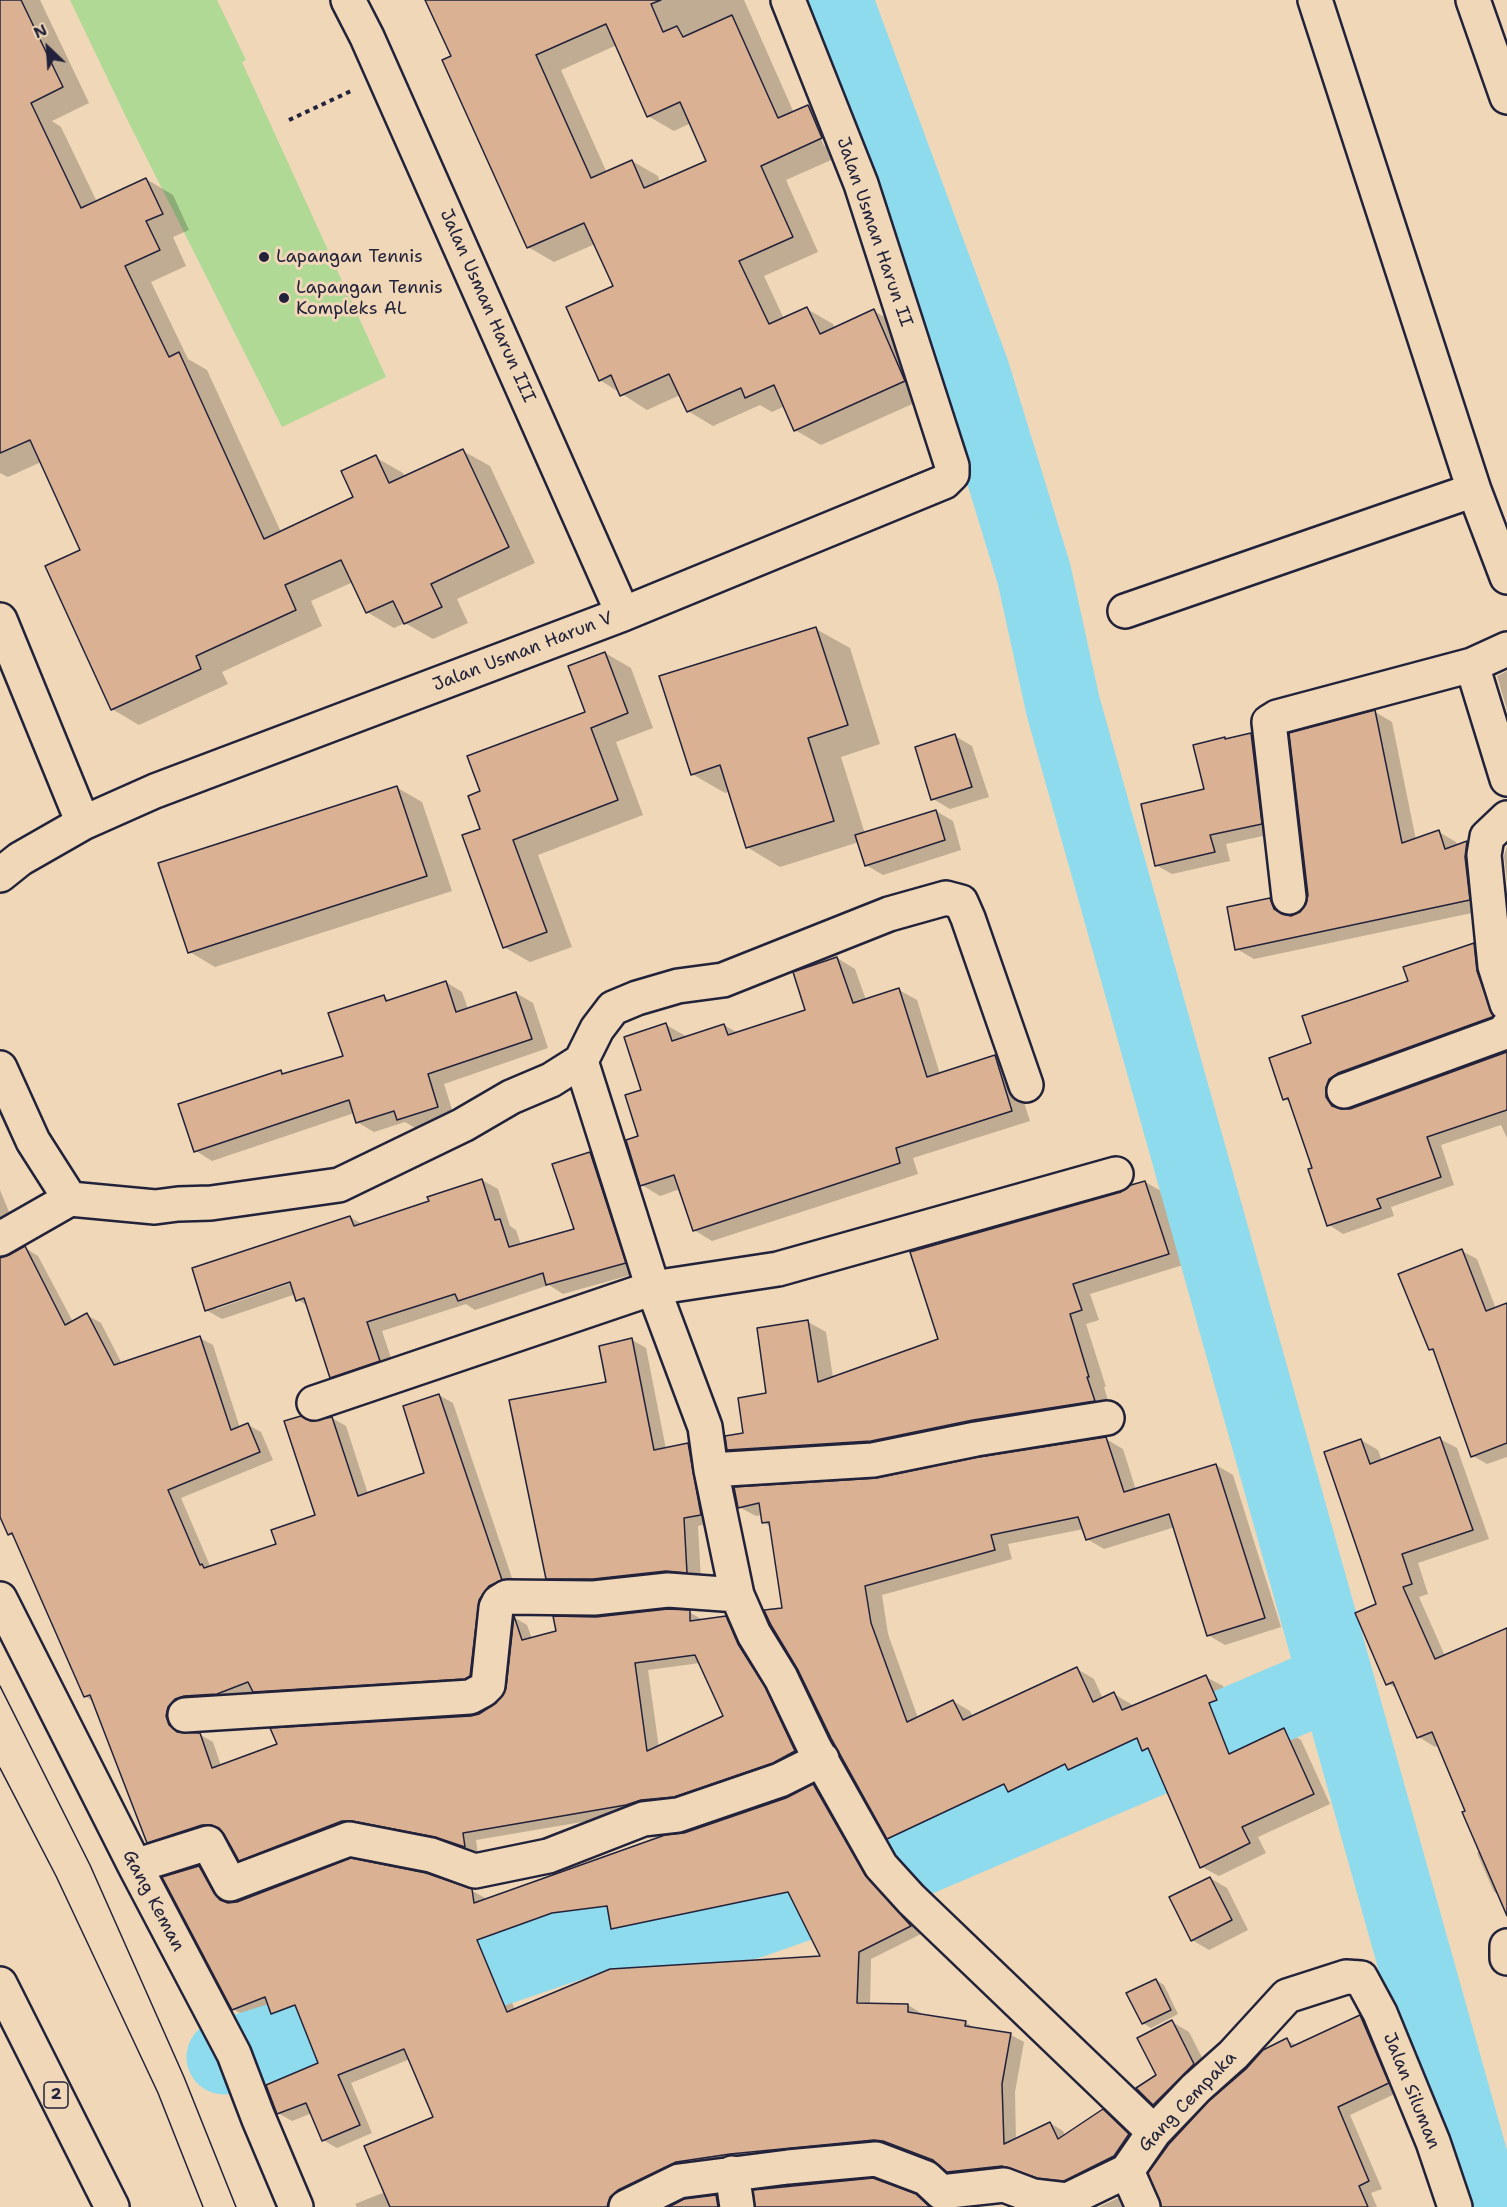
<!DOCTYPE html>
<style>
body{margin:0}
#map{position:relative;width:1507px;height:2207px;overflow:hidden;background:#efd7b7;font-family:"Shantell Sans",sans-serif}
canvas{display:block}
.north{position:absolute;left:18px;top:18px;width:60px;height:60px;-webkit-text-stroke:4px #efd7b7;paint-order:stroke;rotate:335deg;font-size:16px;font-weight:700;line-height:24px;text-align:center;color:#22223b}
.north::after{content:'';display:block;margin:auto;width:21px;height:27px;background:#22223b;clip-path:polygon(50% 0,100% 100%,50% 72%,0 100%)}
</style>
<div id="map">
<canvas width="1507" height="2207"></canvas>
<div class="north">N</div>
</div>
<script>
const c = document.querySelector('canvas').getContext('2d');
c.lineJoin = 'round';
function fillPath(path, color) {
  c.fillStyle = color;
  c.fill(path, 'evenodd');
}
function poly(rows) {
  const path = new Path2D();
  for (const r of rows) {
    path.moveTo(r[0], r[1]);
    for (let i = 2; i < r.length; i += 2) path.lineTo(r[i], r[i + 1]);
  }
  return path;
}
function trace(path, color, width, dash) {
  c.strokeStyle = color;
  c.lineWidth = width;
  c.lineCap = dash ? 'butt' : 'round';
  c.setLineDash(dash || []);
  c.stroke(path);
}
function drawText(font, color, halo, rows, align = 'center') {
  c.font = font + ' "Shantell Sans",sans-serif';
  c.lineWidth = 6;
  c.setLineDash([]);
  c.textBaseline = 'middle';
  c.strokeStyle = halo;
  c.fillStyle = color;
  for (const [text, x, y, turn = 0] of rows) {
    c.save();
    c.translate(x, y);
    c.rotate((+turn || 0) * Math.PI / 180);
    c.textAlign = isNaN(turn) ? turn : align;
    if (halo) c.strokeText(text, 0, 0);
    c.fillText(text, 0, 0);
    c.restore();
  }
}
const green = poly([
 [70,0,217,0,246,60,242,62,386,377,282,427,126,117]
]);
const shadow = poly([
 [0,0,40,0,89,103,52,121,61,127,97,202,146,179,173,195,189,230,173,237,186,266,151,282,188,359,207,370,281,532,355,498,375,457,403,473,405,477,463,451,490,466,535,563,457,599,468,623,433,639,405,623,394,628,367,612,353,582,311,601,322,626,222,672,228,684,139,725,112,709,82,551,41,462,8,477,0,473],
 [427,0,744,0,794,113,808,107,833,122,847,153,786,180,818,252,764,276,784,319,807,309,833,324,835,329,874,311,900,326,930,396,821,445,795,430,785,406,772,412,760,405,713,426,688,411,680,395,647,410,600,380,615,287,595,244,554,262,528,247,453,57],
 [617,45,648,116,674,131,691,123,708,162,660,183,658,176,632,161,607,173,561,70],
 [816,126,819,126,827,145,824,146],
 [816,629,850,648,880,744,841,757,865,834,936,811,953,821,961,850,883,875,866,865,859,842,780,867,747,847,730,791,725,793,692,774],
 [605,653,631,668,653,728,616,742,643,815,538,855,572,947,530,962,504,947,482,830,587,713],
 [1507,671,1507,710,1497,676],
 [1375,712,1392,722,1416,840,1439,832,1456,842,1458,846,1467,843,1484,852,1486,910,1254,959,1237,949,1270,899,1287,910,1290,917,1301,914,1307,906],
 [1251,735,1267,744,1277,833,1226,844,1230,861,1172,874,1156,865,1206,790,1227,740],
 [955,736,972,746,989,797,950,809,933,799],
 [396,787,422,802,452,891,215,967,190,952],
 [1507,846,1507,882,1504,856],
 [1474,945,1488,953,1507,1024,1341,1106,1343,1111,1351,1110,1507,1053,1507,1138,1501,1125,1441,1145,1454,1185,1391,1207,1394,1216,1343,1234,1329,1225,1314,1169,1292,1103,1284,1099,1313,1044,1410,982],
 [837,958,855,969,866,1000,899,990,917,1000,940,1074,995,1057,1013,1068,1030,1121,913,1158,918,1174,712,1241,694,1230,680,1189,660,1196,642,1185,640,1137,643,1091,666,1025,684,1035,685,1038,724,1025,738,1033,807,1011],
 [446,982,462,992,468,1009,516,993,533,1003,548,1048,444,1084,454,1116,415,1128,405,1122,374,1132,357,1122,354,1113,212,1161,196,1151,280,1071,286,1075,344,1057,384,997,391,1001],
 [590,1153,606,1162,641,1272,563,1294,549,1285,475,1310,466,1304,382,1331,395,1370,347,1386,332,1377,308,1306,298,1300,296,1294,222,1319,206,1310,350,1217,362,1224,430,1202,482,1180,498,1189,510,1226,516,1230,521,1245,576,1230],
 [296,1278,297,1281,216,1309,216,1305],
 [1145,1182,1163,1192,1186,1264,1090,1294,1099,1320,1086,1324,1106,1387,1104,1387,1111,1411,889,1451,746,1460,729,1449,745,1434,808,1322,826,1332,833,1378,940,1340,1122,1193],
 [0,1190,14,1224,0,1235],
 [25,1248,38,1256,73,1322,87,1315,101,1323,122,1364,200,1338,213,1345,240,1428,248,1425,261,1432,273,1460,181,1498,211,1568,278,1545,317,1516,311,1423,332,1418,346,1426,368,1494,426,1474,439,1395,453,1403,515,1587,483,1683,268,1699,255,1691,179,1724,182,1734,199,1734,213,1742,221,1766,479,1715,497,1704,508,1688,515,1618,527,1625,532,1639,596,1618,689,1612,703,1620,725,1617,739,1625,808,1759,641,1812,476,1840,478,1854,450,1844,367,1828,254,1867,240,1860,224,1832,217,1832,162,1849,148,1842,94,1702,85,1696,16,1538,9,1534,0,1513,0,1259],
 [700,1663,725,1717,659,1748,648,1670],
 [1462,1251,1477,1259,1496,1309,1507,1305,1507,1457,1487,1464,1473,1456,1436,1353,1430,1349],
 [632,1340,646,1348,666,1449,688,1445,702,1453,715,1522,698,1526,701,1580,561,1586,547,1578],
 [1106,1439,1123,1449,1136,1490,1216,1465,1233,1475,1281,1627,1225,1645,1208,1635,1175,1527,1104,1549,1087,1539,1084,1529,1008,1544,1012,1559,882,1595,888,1634,918,1718,953,1701,970,1711,973,1717,1077,1669,1094,1679,1103,1699,1114,1694,1131,1704,1133,1707,1206,1677,1223,1686,1233,1709,1226,1713,1240,1750,1284,1730,1301,1740,1330,1804,1258,1837,1266,1853,1219,1876,1202,1867,1153,1755,1146,1751,1087,1779,1079,1775,1026,1801,1017,1796,906,1848,888,1838,784,1609,771,1527,763,1522,762,1515,756,1516,739,1507],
 [1440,1439,1457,1448,1489,1539,1418,1563,1428,1594,1419,1597,1445,1656,1507,1630,1507,1900,1494,1892,1477,1853,1480,1851,1467,1812,1439,1745,1435,1747,1419,1737,1398,1689,1387,1683,1361,1440,1378,1450,1382,1461],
 [813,1786,827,1794,923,1933,871,1959,870,2005,908,2005,921,2013,921,2016,965,2022,978,2030,1011,2035,1024,2042,1015,2092,1016,2139,1050,2123,1063,2131,1065,2136,1103,2111,1117,2119,1142,2143,1078,2187,1052,2184,1017,2173,962,2179,941,2165,889,2147,623,2207,357,2207,355,2204,385,2192,435,2118,410,2059,351,2083,372,2133,337,2148,323,2140,312,2113,292,2121,278,2113,320,2064,300,2015,286,2021,272,2013,270,2007,247,2017,233,2009,199,1867,212,1875,228,1904,471,1890,485,1898,485,1901,787,1799],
 [794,1901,822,1957,515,2010,490,1947,566,1920,610,1914,612,1928,626,1935],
 [1210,1878,1227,1888,1248,1930,1209,1950,1192,1940],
 [1156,1980,1164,1985,1178,2014,1151,2028,1143,2023],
 [1360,2017,1373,2024,1401,2091,1350,2115,1382,2189,1371,2193,1377,2207,1163,2207,1287,2040,1297,2046],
 [1172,2022,1189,2032,1211,2075,1172,2114,1154,2104,1138,2089,1158,2076],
 [716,2197,729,2204,730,2207,672,2207],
 [1118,2198,1131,2207,1099,2207]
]);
const river = poly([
 [835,0,972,371,1034,574,1063,706,1484,2207],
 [224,2057,370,2012,598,1934,748,1922,871,1879,1336,1680]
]);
const building = poly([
 [0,0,21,0,63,87,31,103,81,208,146,178,163,214,146,221,160,250,125,266,169,357,179,352,264,539,353,497,341,471,376,455,389,483,463,449,509,547,431,584,442,607,404,624,393,601,366,613,341,560,285,585,296,610,196,656,201,669,111,710,45,566,80,550,30,440,0,453,0,0],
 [425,0,661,0,651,4,663,32,677,26,683,37,732,15,778,118,808,105,822,138,761,166,793,237,739,261,769,324,807,307,820,334,874,309,905,381,794,431,774,385,745,398,741,388,687,412,669,374,620,396,611,375,599,381,566,307,613,286,584,223,527,248,442,60,451,56,425,0],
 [606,24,647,117,680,102,706,161,644,188,632,160,591,178,536,55,606,24],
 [816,627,848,725,808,738,834,821,746,848,720,765,691,775,659,676,816,627],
 [605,652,628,713,591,728,618,800,513,840,547,932,503,948,462,835,480,829,468,796,480,791,467,756,585,712,568,666,605,652],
 [1375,710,1402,843,1439,830,1445,849,1467,841,1465,857,1470,900,1235,950,1227,907,1270,898,1274,909,1282,914,1291,916,1300,912,1306,904,1308,895,1289,733,1375,710],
 [1251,733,1262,824,1210,835,1215,852,1155,866,1141,804,1204,789,1193,745,1225,737,1225,739,1251,733],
 [955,734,972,787,931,800,915,747,955,734],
 [397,786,427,876,188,953,158,863,397,786],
 [936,810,945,840,865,866,855,835,936,810],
 [1474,943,1477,971,1493,1016,1492,1017,1338,1073,1329,1079,1326,1088,1326,1097,1332,1106,1341,1109,1350,1109,1507,1052,1507,1110,1427,1137,1441,1177,1377,1199,1381,1208,1327,1226,1308,1169,1312,1168,1288,1098,1283,1100,1269,1058,1311,1043,1302,1016,1408,981,1403,967,1474,943],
 [837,957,853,1003,899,988,927,1077,995,1055,1012,1111,896,1148,900,1163,693,1231,674,1175,640,1186,626,1140,638,1136,625,1095,641,1090,624,1037,666,1023,672,1041,724,1024,728,1035,805,1010,793,972,837,957],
 [446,981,456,1012,516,992,532,1039,428,1074,438,1107,397,1120,394,1111,356,1123,349,1100,194,1152,178,1104,281,1070,282,1074,343,1056,328,1013,384,995,386,1001,446,981],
 [590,1152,626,1263,546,1285,543,1273,458,1301,455,1294,367,1322,380,1361,330,1378,304,1298,296,1301,290,1282,205,1311,192,1268,350,1216,354,1226,429,1201,427,1197,482,1179,495,1220,500,1219,509,1247,574,1229,552,1164,590,1152],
 [1145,1181,1169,1254,1073,1284,1082,1310,1070,1314,1089,1377,1087,1377,1095,1401,973,1420,871,1441,727,1450,725,1436,743,1433,738,1398,766,1393,757,1328,808,1320,818,1382,938,1339,910,1252,1121,1192,1131,1185,1145,1181],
 [25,1246,65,1325,87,1313,114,1365,200,1336,231,1430,248,1423,260,1452,168,1490,200,1565,202,1564,204,1568,276,1544,271,1530,315,1515,284,1421,301,1416,311,1421,332,1417,358,1496,424,1473,403,1406,439,1394,502,1580,489,1586,479,1600,470,1676,465,1679,253,1692,248,1682,217,1694,184,1696,175,1699,168,1707,166,1716,169,1725,177,1732,200,1733,212,1768,277,1744,270,1728,471,1716,479,1714,496,1703,506,1688,514,1616,522,1640,556,1631,553,1616,596,1617,668,1609,690,1610,690,1621,726,1616,738,1644,765,1687,795,1751,773,1763,674,1797,641,1800,626,1805,463,1833,465,1847,435,1837,352,1821,342,1821,239,1861,224,1834,219,1828,211,1825,202,1825,147,1843,90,1695,84,1697,12,1533,8,1535,0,1517,0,1258,9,1255,25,1246],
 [695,1655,723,1716,647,1751,635,1663,695,1655],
 [1462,1249,1486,1311,1507,1303,1507,1443,1471,1457,1433,1349,1429,1350,1398,1274,1462,1249],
 [632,1338,654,1450,688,1443,701,1515,684,1518,687,1573,666,1571,593,1579,546,1579,509,1400,606,1382,599,1346,632,1338],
 [1106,1437,1124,1492,1216,1464,1265,1618,1207,1636,1169,1514,1086,1540,1078,1517,991,1535,995,1550,865,1586,871,1623,907,1722,953,1700,963,1720,1077,1667,1093,1702,1114,1692,1122,1710,1206,1675,1217,1700,1209,1703,1229,1754,1284,1728,1314,1794,1242,1827,1250,1843,1200,1868,1148,1748,1142,1751,1137,1738,1068,1770,1065,1764,1008,1792,1004,1784,887,1839,831,1738,798,1670,771,1625,764,1610,782,1608,769,1522,762,1523,759,1503,738,1508,734,1487,877,1478,979,1457,1106,1437],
 [1440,1437,1473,1530,1402,1554,1412,1584,1403,1587,1435,1659,1507,1628,1507,1916,1462,1812,1465,1811,1432,1732,1417,1738,1393,1682,1386,1685,1355,1613,1376,1604,1324,1452,1361,1439,1370,1464,1440,1437],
 [813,1784,865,1875,911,1926,859,1952,857,2003,908,2004,908,2012,966,2021,965,2026,1011,2033,1002,2084,1004,2144,1050,2122,1058,2139,1103,2109,1129,2134,1114,2156,1064,2181,1037,2178,1002,2166,947,2172,933,2160,883,2141,874,2140,730,2154,676,2162,618,2190,610,2197,607,2207,390,2207,364,2146,433,2117,404,2049,338,2075,360,2125,322,2141,306,2103,277,2114,266,2085,318,2063,295,2005,271,2014,265,1997,232,2010,162,1877,199,1866,214,1893,220,1900,228,1903,237,1902,351,1858,426,1873,472,1889,474,1903,665,1835,684,1833,786,1798,813,1784],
 [788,1892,820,1956,610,1969,507,2012,477,1940,552,1913,607,1906,611,1929,788,1892],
 [1210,1877,1232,1920,1191,1941,1169,1897,1210,1877],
 [1156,1979,1171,2010,1142,2024,1126,1993,1156,1979],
 [1360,2015,1389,2083,1338,2107,1369,2181,1359,2186,1368,2207,1161,2207,1148,2173,1169,2144,1209,2101,1246,2069,1263,2050,1287,2038,1291,2047,1360,2015],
 [1172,2020,1194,2064,1153,2105,1136,2088,1156,2075,1137,2038,1172,2020],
 [873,2178,916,2194,930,2207,755,2207,753,2190,873,2178],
 [716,2195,718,2207,669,2207,684,2199,716,2195]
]);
const path = poly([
 [289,120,351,91]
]);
const street = poly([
 [348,0,367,37,623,614],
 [1315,0,1474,490],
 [1473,0,1507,97],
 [1125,611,1474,490,1507,577],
 [0,620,83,823],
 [1507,649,1472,665,1507,779],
 [1507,818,1487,837,1484,855,1495,966,1507,1004],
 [0,875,20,859,83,823,155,791,623,614,944,482,952,474,952,466,861,184,788,0],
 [1289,897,1269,722,1277,717,1472,665],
 [581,1061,653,1288,705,1427,711,1470,737,1595,754,1634,781,1678,814,1747,881,1866,911,1899,1154,2132],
 [0,1068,33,1141,70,1199,155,1207,178,1204,211,1203,339,1185,463,1125,511,1097,551,1080,581,1061,597,1029,613,1008,637,998,678,986,723,980,889,914,946,898,961,902,968,918,1026,1085],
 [1344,1091,1503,1033,1507,1028],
 [0,1239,70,1199],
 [314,1403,653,1288,778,1269,1116,1174],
 [711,1470,873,1460,976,1439,1107,1418],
 [0,1599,135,1866,234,2054,258,2117,296,2207],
 [185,1715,470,1697,483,1690,488,1685,496,1608,499,1602,507,1597,594,1598,668,1590,737,1595],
 [135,1866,208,1843,230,1884,349,1839,431,1855,475,1871,548,1856,643,1819,678,1815,780,1780,822,1759],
 [1507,1946,1507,1958],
 [1127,2171,1143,2207],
 [732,2173,737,2207],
 [626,2207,679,2181,788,2167,876,2159,926,2178,941,2192,1004,2185,1033,2196,1067,2200,1127,2171,1154,2132,1196,2088,1233,2055,1287,1996,1346,1977,1361,1978,1380,2013,1433,2142,1455,2207]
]);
const highway = poly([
 [0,1984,112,2207]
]);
const tram = poly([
 [0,1686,90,1865,184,2077,236,2207],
 [0,1768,56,1876,158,2093,203,2207]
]);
const markers = [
 [264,257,6,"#22223b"],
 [284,298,6,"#22223b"]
];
const shields = [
 [56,2095,24]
];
const shieldNames = [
 ["2",56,2095]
];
const streetNames = [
 ["Jalan Usman Harun II",874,232,71],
 ["Jalan Usman Harun III",487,306,66],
 ["Jalan Usman Harun V",523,652,-21],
 ["Gang Keman",153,1901,62],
 ["Jalan Siluman",1411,2091,68],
 ["Gang Cempaka",1188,2102,-46]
];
const poiNames = [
 ["Lapangan Tennis",276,257],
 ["Lapangan Tennis",296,288],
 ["Kompleks AL",296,309]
];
fillPath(green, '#b0d995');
fillPath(shadow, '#0003');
trace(river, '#8edbee', 75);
fillPath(building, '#dab192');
trace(building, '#22223b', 1.5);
trace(street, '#22223b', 38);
trace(highway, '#22223b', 38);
trace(path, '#22223b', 4, [4.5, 4.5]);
trace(street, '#efd7b7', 33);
trace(highway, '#efd7b7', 33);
trace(tram, '#22223b', 1.5);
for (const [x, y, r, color] of markers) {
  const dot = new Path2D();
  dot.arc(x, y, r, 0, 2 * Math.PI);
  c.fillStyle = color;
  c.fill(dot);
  trace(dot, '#efd7b7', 2);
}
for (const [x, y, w] of shields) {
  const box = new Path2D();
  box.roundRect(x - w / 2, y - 13, w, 26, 4.5);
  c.fillStyle = '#efd7b7';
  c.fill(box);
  trace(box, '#22223b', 1.5);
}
drawText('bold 16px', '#22223b', null, shieldNames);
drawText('18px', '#22223b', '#efd7b7', streetNames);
drawText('18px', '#22223b', '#efd7b7', poiNames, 'left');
</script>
